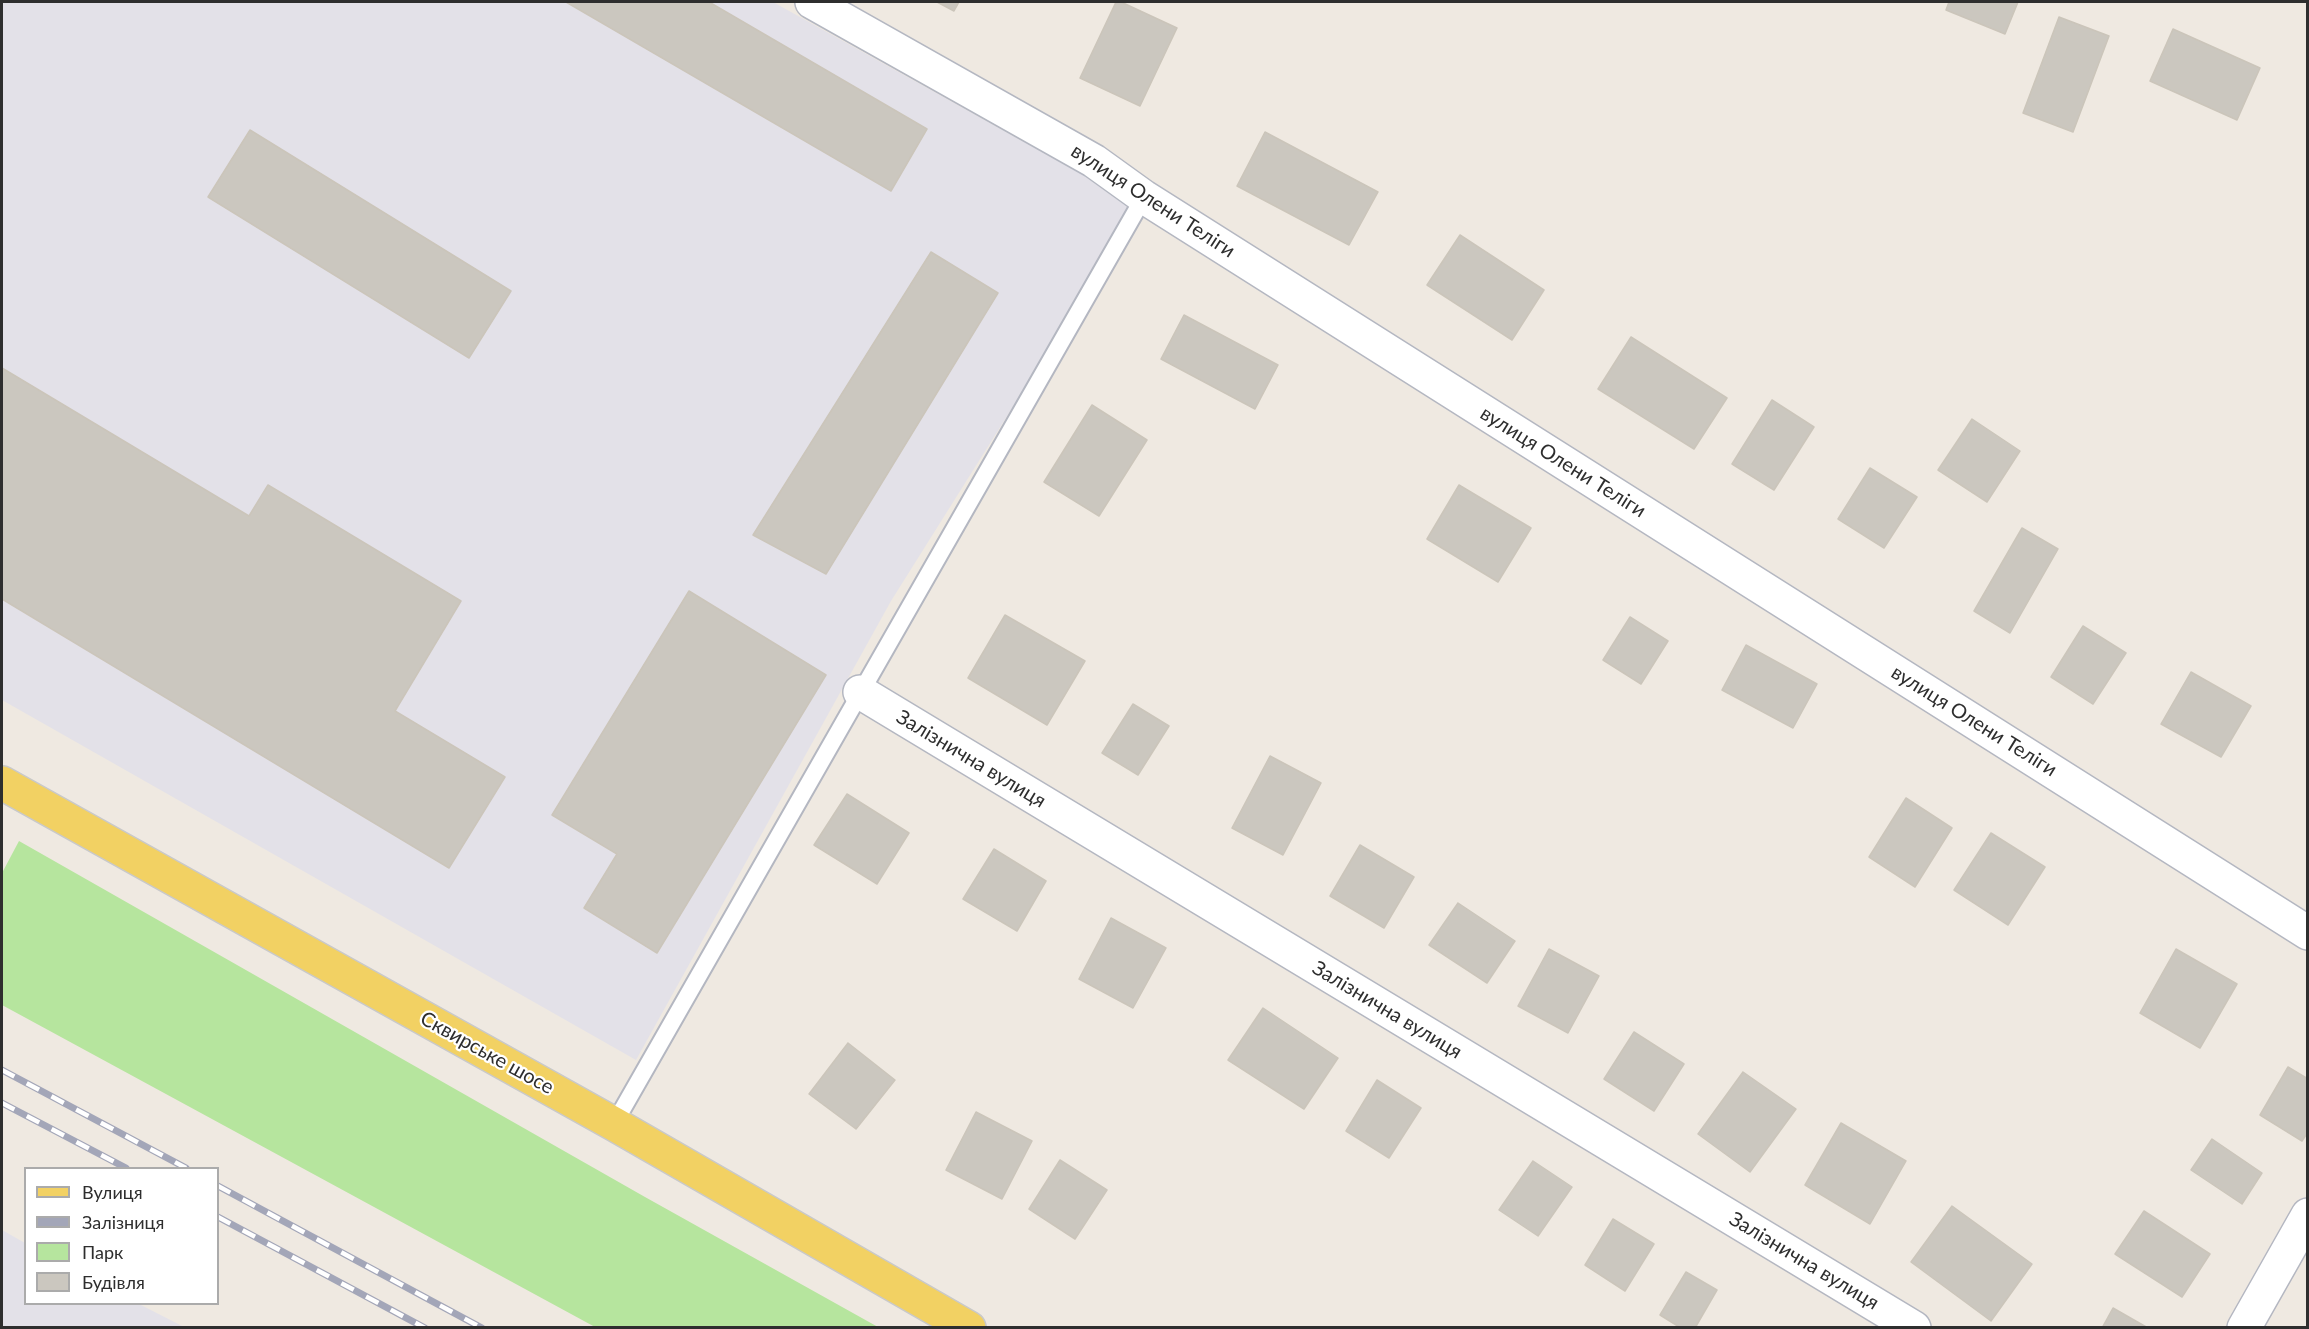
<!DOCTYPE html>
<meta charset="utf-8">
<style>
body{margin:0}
#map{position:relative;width:2309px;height:1329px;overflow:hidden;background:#efe9e1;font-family:Lato,sans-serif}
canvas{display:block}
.frame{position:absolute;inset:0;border:3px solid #2e2e2e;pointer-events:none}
.legend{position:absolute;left:24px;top:1167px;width:195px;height:138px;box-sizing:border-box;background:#fff;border:2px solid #ababab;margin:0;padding:8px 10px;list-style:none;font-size:18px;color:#2e2e2e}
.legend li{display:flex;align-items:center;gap:12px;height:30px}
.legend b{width:30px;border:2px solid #ababab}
</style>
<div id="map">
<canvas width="2309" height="1329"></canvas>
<div class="frame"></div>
<ul class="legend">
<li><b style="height:8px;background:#f2d163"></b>Вулиця</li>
<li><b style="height:8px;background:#a3a6b8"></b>Залізниця</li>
<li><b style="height:16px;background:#b6e59e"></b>Парк</li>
<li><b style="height:16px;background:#cbc7bf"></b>Будівля</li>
</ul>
</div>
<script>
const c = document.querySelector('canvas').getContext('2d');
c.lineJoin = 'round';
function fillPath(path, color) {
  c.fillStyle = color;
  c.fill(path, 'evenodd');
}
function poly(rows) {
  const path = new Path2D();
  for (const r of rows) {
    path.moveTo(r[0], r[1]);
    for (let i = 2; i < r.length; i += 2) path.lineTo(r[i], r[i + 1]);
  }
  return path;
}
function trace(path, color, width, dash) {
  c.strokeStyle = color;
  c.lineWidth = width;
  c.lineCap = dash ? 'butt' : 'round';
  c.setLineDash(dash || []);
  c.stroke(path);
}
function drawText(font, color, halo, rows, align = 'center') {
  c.font = font + ' Lato,sans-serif';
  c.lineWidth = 4.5;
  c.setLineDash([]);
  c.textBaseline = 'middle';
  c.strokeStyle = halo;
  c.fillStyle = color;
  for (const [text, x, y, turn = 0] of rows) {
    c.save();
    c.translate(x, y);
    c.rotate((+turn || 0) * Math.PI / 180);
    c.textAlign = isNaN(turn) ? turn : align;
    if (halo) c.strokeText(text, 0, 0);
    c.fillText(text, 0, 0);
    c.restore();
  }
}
const industrial = poly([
 [2,2,773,2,1139,206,891,601,636,1060,2,700],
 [2,1230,25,1243,26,1304,139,1304,184,1327,2,1327]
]);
const green = poly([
 [19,841,645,1197,878,1327,595,1327,2,1005,2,873]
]);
const building = poly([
 [566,2,709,2,927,129,891,191,566,2],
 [937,2,959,2,954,11,937,2],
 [1116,2,1121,2,1177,28,1140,106,1080,78,1116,2],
 [1949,2,2018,2,2005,34,1946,10,1949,2],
 [2059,17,2109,36,2073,132,2023,113,2059,17],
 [2173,29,2260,68,2237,120,2150,81,2173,29],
 [250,130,511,291,469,358,208,197,250,130],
 [1265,132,1378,192,1349,245,1237,186,1265,132],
 [1460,235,1544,290,1512,340,1427,285,1460,235],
 [931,252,998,293,826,574,753,535,931,252],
 [1184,315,1278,365,1255,409,1161,359,1184,315],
 [1631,337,1727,398,1694,449,1598,389,1631,337],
 [2,368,249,516,268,485,461,601,395,711,505,777,449,868,2,599,2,368],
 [1772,400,1814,427,1774,490,1732,464,1772,400],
 [1092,405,1147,440,1099,516,1044,482,1092,405],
 [1972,419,2020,451,1987,502,1938,470,1972,419],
 [1870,468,1917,497,1884,548,1838,519,1870,468],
 [1459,485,1531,528,1498,582,1427,539,1459,485],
 [2022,528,2058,549,2010,633,1974,611,2022,528],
 [689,591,826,675,657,953,584,908,617,854,552,815,689,591],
 [1005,615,1085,661,1047,725,968,678,1005,615],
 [1630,617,1668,641,1641,684,1603,660,1630,617],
 [2083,626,2126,653,2093,704,2051,677,2083,626],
 [1746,645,1817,684,1793,728,1722,690,1746,645],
 [2191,672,2251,706,2221,757,2161,724,2191,672],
 [1133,704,1169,726,1138,775,1102,753,1133,704],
 [1270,756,1321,783,1283,855,1232,828,1270,756],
 [847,794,909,833,877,884,814,845,847,794],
 [1906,798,1952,828,1915,887,1869,857,1906,798],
 [1991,833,2045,867,2008,925,1954,890,1991,833],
 [1360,845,1414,877,1384,928,1330,896,1360,845],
 [994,849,1046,881,1017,931,963,899,994,849],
 [1458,903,1515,941,1487,983,1429,945,1458,903],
 [1111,918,1166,948,1133,1008,1079,979,1111,918],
 [1549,949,1599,976,1568,1033,1518,1006,1549,949],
 [2176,949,2237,984,2200,1048,2140,1013,2176,949],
 [1263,1008,1338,1058,1304,1109,1228,1060,1263,1008],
 [1634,1032,1684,1064,1654,1111,1604,1079,1634,1032],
 [848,1043,895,1080,856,1129,809,1094,848,1043],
 [2288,1067,2308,1079,2308,1132,2302,1141,2260,1115,2288,1067],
 [1743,1072,1796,1109,1750,1172,1698,1134,1743,1072],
 [1377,1080,1421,1108,1389,1158,1346,1131,1377,1080],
 [976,1112,1032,1141,1002,1199,946,1170,976,1112],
 [1841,1123,1906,1161,1870,1224,1805,1185,1841,1123],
 [2212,1139,2262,1173,2242,1204,2191,1170,2212,1139],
 [1060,1160,1107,1190,1075,1239,1029,1209,1060,1160],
 [1533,1161,1572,1187,1538,1236,1499,1210,1533,1161],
 [1952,1206,2032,1264,1991,1321,1911,1262,1952,1206],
 [2144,1211,2210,1254,2182,1297,2115,1254,2144,1211],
 [1613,1219,1654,1244,1625,1291,1585,1265,1613,1219],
 [1686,1272,1717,1290,1695,1328,1681,1328,1660,1315,1686,1272],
 [2113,1308,2148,1328,2102,1328,2113,1308]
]);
const lane = poly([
 [614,1124,1144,197]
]);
const street = poly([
 [812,2,1094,161,1144,197,2308,933],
 [860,692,1914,1328],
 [2244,1328,2308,1215]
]);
const primary = poly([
 [2,783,614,1124,969,1328]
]);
const rail = poly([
 [2,1070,186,1168],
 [2,1103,126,1168],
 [218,1186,482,1328],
 [218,1217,425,1328]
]);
const streetNames = [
 ["вулиця Олени Теліги",1153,201,33],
 ["вулиця Олени Теліги",1563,462,32],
 ["вулиця Олени Теліги",1974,721,32],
 ["Залізнична вулиця",971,759,31],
 ["Залізнична вулиця",1387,1010,31],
 ["Сквирське шосе",487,1053,29],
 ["Залізнична вулиця",1804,1261,31]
];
fillPath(industrial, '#e3e1e8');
fillPath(green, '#b6e59e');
fillPath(building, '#cbc7bf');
trace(building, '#cbc5ba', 1.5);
trace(lane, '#b4b7c1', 20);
trace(street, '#b4b7c1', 36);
trace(primary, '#c9c9c9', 36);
trace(lane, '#fff', 16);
trace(street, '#fff', 33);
trace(primary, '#f2d163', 33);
trace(rail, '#a3a6b8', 7);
trace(rail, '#fff', 4.5, [14]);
drawText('20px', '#2e2e2e', '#fff', streetNames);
</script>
